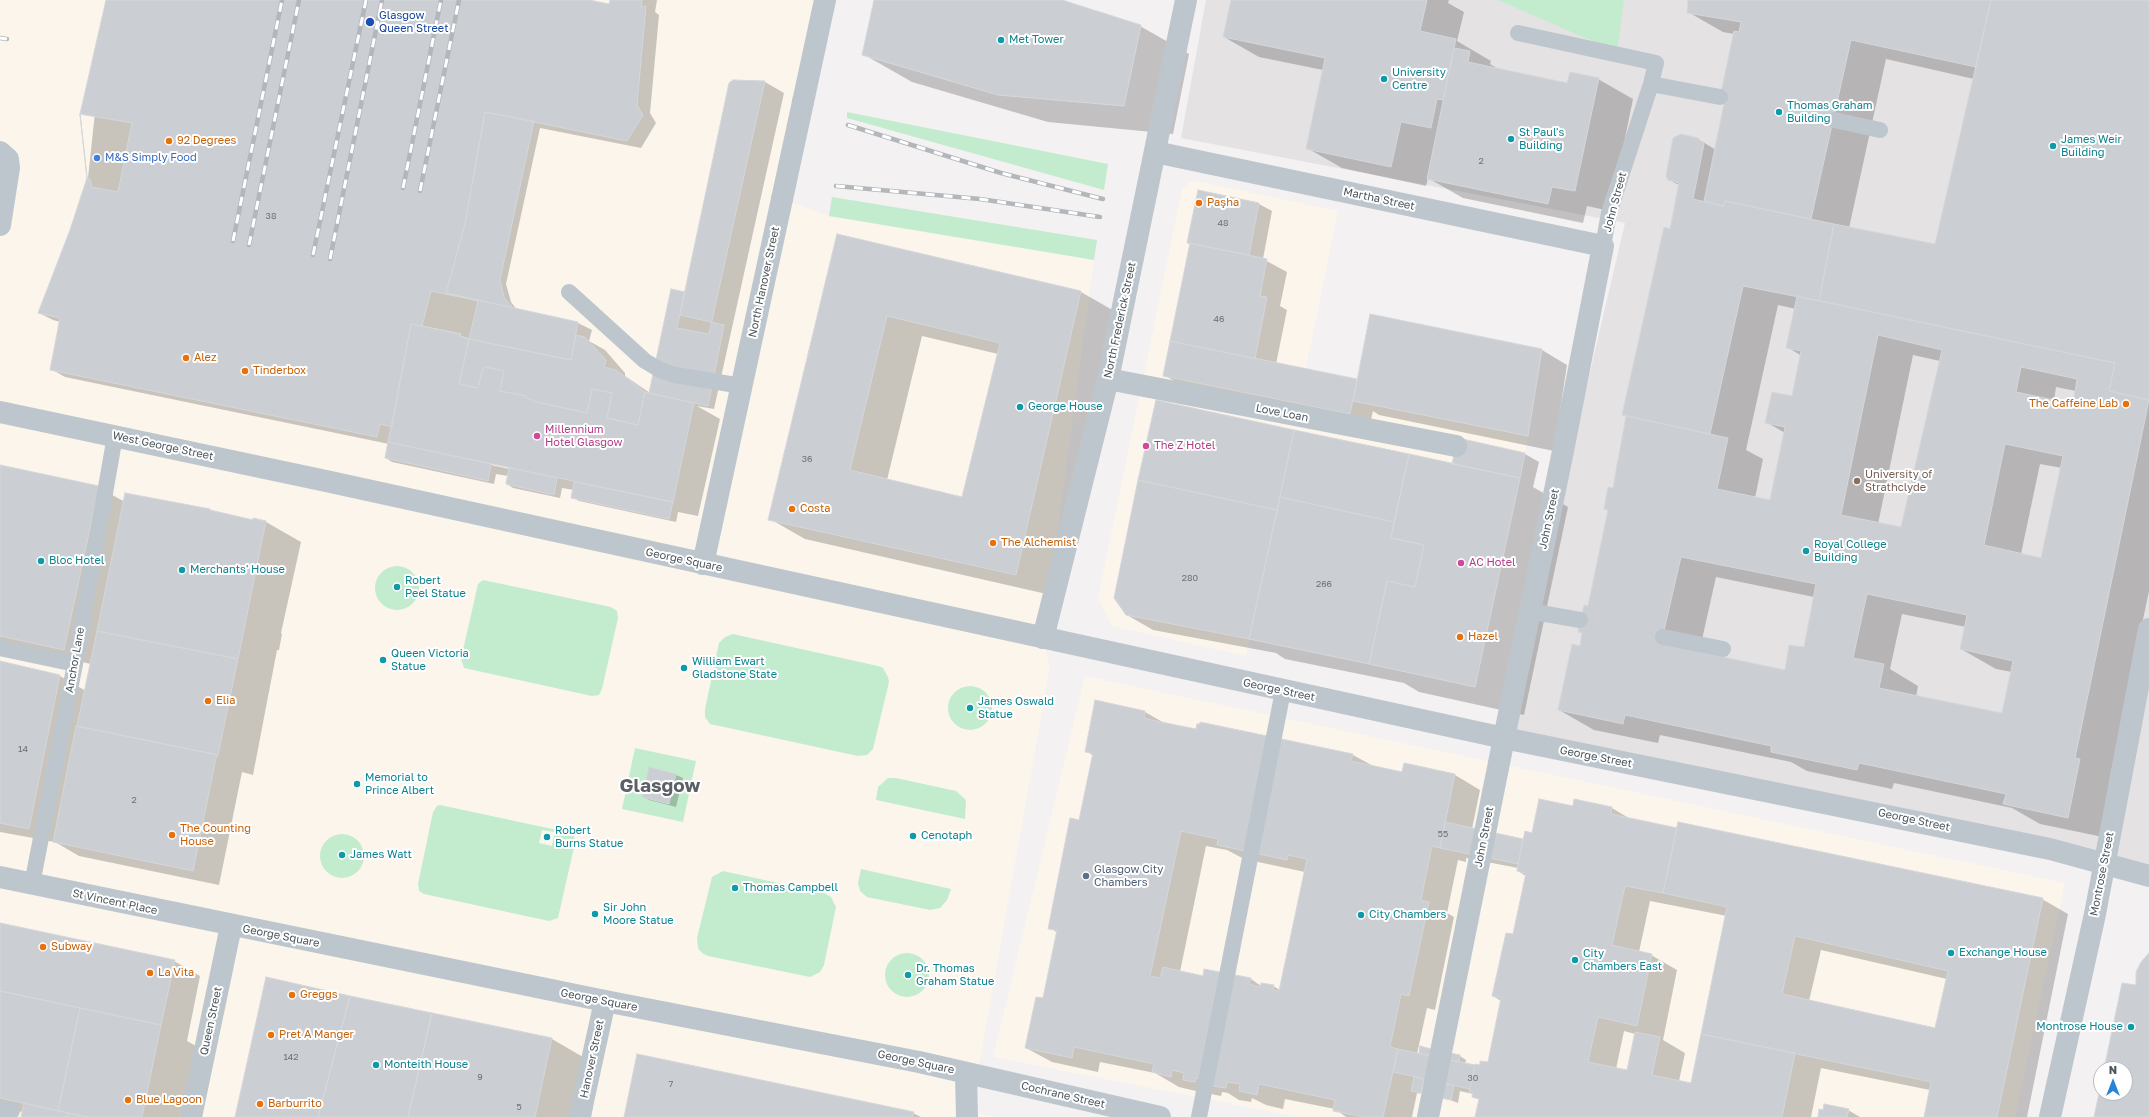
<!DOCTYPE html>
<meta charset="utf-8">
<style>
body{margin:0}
#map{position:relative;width:2149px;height:1117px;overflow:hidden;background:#f3f1f1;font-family:"Golos Text",sans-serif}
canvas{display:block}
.north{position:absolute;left:2093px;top:1061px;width:40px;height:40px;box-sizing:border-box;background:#fff;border:1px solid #b7bbbe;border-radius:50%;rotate:0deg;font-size:11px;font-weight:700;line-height:16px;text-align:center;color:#4a555d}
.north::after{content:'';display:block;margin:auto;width:14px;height:18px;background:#2783d7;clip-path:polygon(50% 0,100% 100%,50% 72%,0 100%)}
</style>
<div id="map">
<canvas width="2149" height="1117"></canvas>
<div class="north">N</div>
</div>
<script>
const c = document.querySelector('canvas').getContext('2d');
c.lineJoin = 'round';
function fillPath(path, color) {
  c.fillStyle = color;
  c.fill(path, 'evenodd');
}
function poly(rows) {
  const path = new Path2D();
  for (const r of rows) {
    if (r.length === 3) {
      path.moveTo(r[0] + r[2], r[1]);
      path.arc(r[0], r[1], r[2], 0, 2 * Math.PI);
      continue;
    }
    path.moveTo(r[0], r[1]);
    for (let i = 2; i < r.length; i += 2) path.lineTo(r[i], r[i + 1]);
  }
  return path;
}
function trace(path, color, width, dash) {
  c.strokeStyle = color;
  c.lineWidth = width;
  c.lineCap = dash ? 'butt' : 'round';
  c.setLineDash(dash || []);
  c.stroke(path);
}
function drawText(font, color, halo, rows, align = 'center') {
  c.font = font + ' "Golos Text",sans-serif';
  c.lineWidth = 4;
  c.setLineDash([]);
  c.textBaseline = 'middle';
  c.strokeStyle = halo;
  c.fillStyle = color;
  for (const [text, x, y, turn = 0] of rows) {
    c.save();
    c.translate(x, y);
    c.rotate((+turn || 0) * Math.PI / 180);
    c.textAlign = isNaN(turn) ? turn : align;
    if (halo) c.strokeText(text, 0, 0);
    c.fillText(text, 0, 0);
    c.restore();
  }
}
const commercial = poly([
 [0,0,825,0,782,199,829,216,1094,260,1043,638,1050,667,971,1111,995,1117,0,1117],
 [1196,181,1338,211,1299,403,1353,401,1528,436,1520,478,1409,455,1394,522,1280,498,1246,656,1112,626,1098,598,1182,189,1188,183],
 [1085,676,2065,883,2015,1117,1298,1117,993,1057]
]);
const education = poly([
 [1206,0,2149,0,2149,877,1504,738,1625,223,1181,138]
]);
const green = poly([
 [1498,0,1624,0,1617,52],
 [847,112,1108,164,1104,190,847,118],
 [832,197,1097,240,1094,260,829,216],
 [397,588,22],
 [483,580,611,607,617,611,618,618,602,689,599,695,592,696,464,668,461,659,478,584],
 [733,634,878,666,883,668,888,677,889,682,873,749,867,755,858,756,710,724,705,717,705,709,719,643,725,637],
 [970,708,22],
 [635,748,696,761,683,822,622,809],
 [888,778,896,778,956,791,966,800,965,819,876,800,878,787],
 [440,805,571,833,574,836,575,843,558,918,549,921,424,894,419,891,418,884,433,812,437,806],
 [542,830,555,832,552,846,539,843],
 [342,856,22],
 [861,869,951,889,947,900,940,908,930,910,867,897,860,891,858,883],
 [723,871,824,893,831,897,836,907,824,965,820,972,810,977,708,956,702,953,698,948,697,938,712,877],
 [907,975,22]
]);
const shadow = poly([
 [107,0,584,0,610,5,611,0,657,0,655,12,659,15,650,113,656,123,641,148,540,128,506,284,511,302,517,310,578,323,592,330,589,341,605,350,625,373,625,376,650,393,765,82,784,93,714,409,697,406,720,419,698,516,678,512,676,522,579,501,572,497,574,490,562,488,560,498,513,488,507,484,508,476,496,474,494,484,392,462,386,458,389,444,65,377,51,369,60,322,53,320,39,313,71,231,88,178],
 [487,462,510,467,510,469,487,464],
 [875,0,1060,0,1140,26,1189,54,1173,134,1048,122,912,82,863,54],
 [1232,0,1449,0,1448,3,1464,12,1457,41,1491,61,1490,64,1500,70,1568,84,1598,79,1633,99,1610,211,1587,206,1583,223,1463,198,1428,178,1426,186,1342,168,1307,148,1323,70,1259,57,1224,37],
 [1689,0,2149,0,2149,591,2110,777,2103,837,2040,824,2012,808,1894,783,1892,789,1807,771,1791,762,1660,735,1658,743,1594,730,1559,710,1580,647,1583,634,1579,631,1589,607,1609,511,1605,509,1613,489,1617,470,1616,469,1627,417,1624,415,1671,230,1679,185,1669,180,1698,139,1716,150,1725,105,1720,102,1734,34,1723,32,1688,12],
 [1886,59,1974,79,1936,246,1849,228],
 [1778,305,1796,309,1787,347,1802,356,1793,397,1766,422,1785,433,1770,501,1755,498,1763,459,1746,450],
 [1913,355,1940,361,1902,529,1878,524],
 [2056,387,2076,391,2073,405,2054,401],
 [2040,464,2062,468,2042,559,2021,554],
 [1716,577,1814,597,1804,648,1785,671,1699,653],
 [1902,614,1966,627,1961,649,1996,669,2012,672,2003,715,1916,697,1918,686,1890,669],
 [1199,191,1259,204,1272,211,1263,259,1287,272,1280,306,1287,310,1276,364,1358,381,1542,350,1567,365,1554,451,1379,415,1373,411,1370,424,1184,387,1164,375,1191,244],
 [838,235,1081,292,1116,312,1051,595,805,539,770,519],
 [922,336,998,354,963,498,887,480],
 [1156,401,1457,466,1458,439,1525,454,1539,462,1533,487,1568,507,1524,715,1419,692,1404,683,1285,659,1276,653,1153,630,1127,615],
 [0,466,98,487,125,502,210,510,253,521,266,522,301,542,281,633,282,634,279,650,277,650,253,775,242,772,219,885,79,856,55,842,0,832,0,663,60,676,86,691,91,664,0,644],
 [1145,712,1166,724,1197,730,1201,723,1353,755,1375,767,1403,773,1455,775,1480,790,1472,829,1524,840,1573,808,1575,800,1612,808,1632,820,2042,899,2068,914,2027,1117,1925,1117,1930,1090,1821,1068,1811,1117,1476,1117,1480,1100,1473,1096,1473,1094,1460,1091,1458,1103,1442,1097,1424,1083,1422,1083,1420,1094,1417,1093,1412,1117,1346,1117,1335,1109,1285,1099,1283,1109,1266,1105,1252,1098,1251,1102,1239,1100,1228,1093,1222,1092,1221,1096,1196,1091,1179,1087,1155,1073,1100,1062,1098,1072,1052,1062,1026,1048,1044,1000,1058,933,1050,928,1080,821,1094,756,1086,751],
 [1206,846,1227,850,1244,859,1305,872,1280,990,1273,986,1261,986,1251,979,1205,970,1204,977,1180,972],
 [1466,858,1518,868,1518,871,1526,876,1514,936,1493,996,1501,1001,1488,1063,1481,1067,1465,1064,1466,1060,1460,1056,1417,1054,1427,1008,1435,1010,1454,917,1447,913,1458,860,1466,862],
 [1650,901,1727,916,1692,1084,1679,1081,1685,1053,1663,1040,1677,970,1651,955,1639,952],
 [1821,950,1947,979,1936,1030,1809,1001],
 [1624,1031,1635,1034,1628,1072,1616,1069],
 [650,768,676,775,683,778,676,807,649,800,643,797],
 [0,924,174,961,200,976,187,1041,196,1046,180,1117,22,1117,23,1112,0,1107],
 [349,997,552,1039,595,1064,584,1117,236,1117],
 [1848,1110,1860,1117,1819,1117,1824,1111],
 [913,1113,921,1117,625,1117]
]);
const building = poly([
 [106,0,589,0,609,4,610,0,642,0,641,7,646,6,637,105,643,115,627,141,485,112,465,224,446,293,578,322,571,360,469,339,460,336,461,334,411,324,392,427,380,424,377,437,50,370,60,318,38,313,70,230,87,178,80,114,106,0],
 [874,0,1062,0,1141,25,1124,106,998,95,862,55,874,0],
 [1231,0,1427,0,1420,31,1456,39,1443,100,1437,99,1431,128,1401,122,1391,167,1306,149,1325,58,1223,37,1231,0],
 [1688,0,1991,0,1976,67,1851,40,1811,219,1725,201,1723,206,1704,201,1724,104,1719,102,1734,31,1739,32,1741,22,1687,13,1688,0],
 [1991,0,2149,0,2149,400,2109,391,2115,363,1819,301,1834,224,1935,244,1991,0],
 [1454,48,1470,51,1468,62,1567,83,1570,72,1599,78,1575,191,1552,187,1548,204,1427,179,1454,48],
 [733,80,765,81,709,334,677,328,729,83,733,80],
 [485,112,534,121,500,280,504,297,513,308,446,293,465,224,485,112],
 [80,114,132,123,118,192,92,187,90,179,87,178,80,114],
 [1681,134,1698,138,1704,144,1693,199,1723,206,1725,201,1834,224,1819,301,1743,286,1710,434,1622,415,1664,227,1670,229,1679,183,1668,180,1666,176,1673,138,1681,134],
 [1198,190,1259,203,1249,255,1187,243,1198,190],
 [837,234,1081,291,1016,575,768,520,837,234],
 [887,316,1000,343,962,497,850,470,887,316],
 [1190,243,1267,259,1260,296,1267,297,1255,359,1170,341,1190,243],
 [671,289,685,292,680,315,724,325,708,406,649,393,671,289],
 [431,291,478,301,469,339,460,336,461,334,422,326,431,291],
 [1797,296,2115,363,2109,391,2149,400,2075,758,2080,759,2068,818,2003,804,2006,794,1859,763,1857,770,1771,752,1771,746,1625,715,1623,724,1558,710,1572,644,1580,646,1582,633,1578,632,1584,605,1588,606,1608,510,1604,509,1608,487,1613,488,1626,416,1728,438,1717,489,1770,500,1785,427,1765,423,1772,392,1792,396,1801,351,1786,348,1797,296],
 [1878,335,1942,350,1901,527,1841,515,1878,335],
 [2021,367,2077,379,2073,404,2016,392,2021,367],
 [2005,444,2063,456,2041,558,1984,545,2005,444],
 [1681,557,1816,584,1804,647,1789,645,1785,670,1661,644,1681,557],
 [1867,594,1967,615,1960,649,2013,661,2002,713,1879,688,1884,664,1853,658,1867,594],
 [1370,314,1542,349,1528,436,1353,401,1370,314],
 [411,324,461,334,460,336,469,339,459,384,478,388,482,371,485,367,504,371,500,391,526,396,526,398,533,400,532,401,587,413,592,389,612,393,607,418,638,425,645,392,694,403,673,502,388,442,411,324],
 [576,335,585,337,606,360,604,367,616,370,645,392,638,425,607,418,612,393,592,389,587,413,532,401,533,400,526,398,526,396,500,391,504,371,485,367,482,371,478,388,459,384,469,339,571,360,576,335],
 [1170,341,1357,379,1350,414,1163,376,1170,341],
 [1156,400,1294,430,1277,510,1138,480,1156,400],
 [1294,430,1409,454,1394,522,1280,497,1294,430],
 [1458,438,1525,453,1520,478,1452,464,1458,438],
 [388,442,491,464,488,481,385,458,388,442],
 [1409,454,1520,478,1475,687,1369,664,1387,581,1415,587,1424,545,1391,538,1409,454],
 [0,465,99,486,64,650,0,636,0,465],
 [509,468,557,478,554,495,506,484,509,468],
 [1138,480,1277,510,1249,639,1126,615,1114,598,1138,480],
 [574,482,673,502,669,519,571,498,574,482],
 [125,493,210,509,210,510,253,520,253,518,266,521,238,659,97,631,125,493],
 [1280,497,1394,522,1391,538,1424,545,1415,587,1387,581,1369,664,1249,639,1280,497],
 [97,631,238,659,218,755,77,726,97,631],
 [0,661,60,675,29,829,0,823,0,661],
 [1095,700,1145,711,1144,718,1151,720,1196,729,1197,724,1200,724,1200,722,1353,754,1351,761,1402,772,1404,763,1455,774,1440,848,1432,846,1421,900,1429,902,1409,996,1401,994,1390,1047,1398,1049,1383,1117,1364,1117,1333,1111,1335,1100,1259,1084,1257,1095,1239,1091,1240,1084,1227,1082,1226,1088,1212,1086,1206,1080,1196,1078,1195,1082,1183,1080,1184,1073,1172,1070,1171,1077,1152,1072,1154,1064,1074,1047,1072,1058,1025,1048,1036,997,1043,998,1057,930,1048,929,1070,818,1079,820,1093,753,1085,752,1095,700],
 [1181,831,1218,839,1217,845,1287,860,1288,855,1307,859,1279,991,1273,990,1274,985,1261,983,1260,987,1249,984,1251,978,1204,969,1203,976,1163,967,1160,978,1150,976,1181,831],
 [76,726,218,755,216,758,193,871,53,842,76,726],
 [649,767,676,774,669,804,642,797,649,767],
 [1539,799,1573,806,1574,799,1612,807,1611,814,1677,828,1663,893,1625,886,1612,945,1652,954,1637,1026,1598,1017,1588,1062,1627,1070,1635,1032,1660,1037,1652,1075,1691,1083,1701,1034,1795,1053,1782,1117,1475,1117,1479,1099,1472,1097,1473,1092,1469,1092,1475,1064,1480,1065,1480,1061,1488,1062,1501,998,1492,996,1506,933,1513,934,1526,873,1517,871,1518,864,1525,831,1532,833,1539,799],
 [1445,822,1523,839,1518,864,1440,848,1445,822],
 [1678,822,2043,898,1997,1117,1924,1117,1931,1082,1701,1034,1727,907,1663,893,1678,822],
 [1795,936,1948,971,1935,1028,1782,994,1795,936],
 [0,923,175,960,161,1025,0,991,0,923],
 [2149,953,2149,1117,2094,1117,2101,1084,2101,1093,2125,1093,2125,1069,2104,1069,2122,983,2136,985,2136,972,2141,962,2149,953],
 [266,977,350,996,318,1117,235,1117,266,977],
 [0,991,80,1008,58,1111,0,1098,0,991],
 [350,996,432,1013,408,1117,318,1117,350,996],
 [80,1008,161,1025,142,1117,88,1117,58,1111,80,1008],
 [432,1013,552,1038,535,1117,408,1117,432,1013],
 [1420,1046,1431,1049,1429,1056,1419,1053,1420,1046],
 [1398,1049,1475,1065,1470,1089,1393,1072,1398,1049],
 [1450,1053,1460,1055,1459,1062,1449,1060,1450,1053],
 [637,1054,914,1112,912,1117,624,1117,637,1054],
 [1414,1077,1424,1079,1421,1093,1411,1091,1414,1077],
 [1444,1083,1454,1086,1451,1100,1441,1098,1444,1083],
 [24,1103,68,1113,67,1117,21,1117,24,1103],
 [1824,1104,1849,1109,1847,1117,1818,1117,1819,1109,1823,1110,1824,1104],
 [68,1113,88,1117,67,1117,68,1113]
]);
const service = poly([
 [1518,33,1656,63,1651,84,1609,213,1603,246],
 [1651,84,1720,97],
 [1834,120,1880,130],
 [569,292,645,361,660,370,675,375,742,386],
 [1529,611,1580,620],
 [1663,637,1723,649],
 [0,648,75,664],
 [32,884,75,664,115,436],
 [0,1109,12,1111],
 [1199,1117,1283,691]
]);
const pedestrian = poly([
 [1108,379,1456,446],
 [582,1106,605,1001],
 [1428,1117,1504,738]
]);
const minor = poly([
 [803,102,825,0],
 [0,152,8,159,9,168,0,225],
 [1155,152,1603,246,1563,451,1504,738],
 [0,412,326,481,1504,738,2050,849,2149,876],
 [703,564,782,199],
 [1043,638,1108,379,1186,0],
 [0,877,605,1001,919,1062,1160,1117],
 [966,1073,967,1117],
 [191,1117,231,926],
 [580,1117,582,1106],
 [2050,1117,2095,914,2149,629]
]);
const rail = poly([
 [0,38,7,39],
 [848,125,1001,173,1103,199],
 [836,186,980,199,1100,217],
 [403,188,441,0],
 [420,191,459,0],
 [233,241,282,0],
 [249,245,299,0],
 [313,255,366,0],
 [330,259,382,0]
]);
const minorBridge = poly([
 [782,199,803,102]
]);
const markers = [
 [370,22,5,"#1a4fb4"],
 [1001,40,4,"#0f9aa8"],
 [1384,79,4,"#0f9aa8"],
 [1779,112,4,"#0f9aa8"],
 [1511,139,4,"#0f9aa8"],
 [169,141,4,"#e8710a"],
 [2053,146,4,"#0f9aa8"],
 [97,158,4,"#3f7fe0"],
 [1199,203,4,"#e8710a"],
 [186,358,4,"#e8710a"],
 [245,371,4,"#e8710a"],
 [2126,404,4,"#e8710a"],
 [1020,407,4,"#0f9aa8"],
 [537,436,4,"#d1479c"],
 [1146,446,4,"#d1479c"],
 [1857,481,4,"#8d6e63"],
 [792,509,4,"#e8710a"],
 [993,543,4,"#e8710a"],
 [1806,551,4,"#0f9aa8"],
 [41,561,4,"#0f9aa8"],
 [1461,563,4,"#d1479c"],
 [182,570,4,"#0f9aa8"],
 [397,587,4,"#0f9aa8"],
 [1460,637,4,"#e8710a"],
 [383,660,4,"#0f9aa8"],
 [684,668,4,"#0f9aa8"],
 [208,701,4,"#e8710a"],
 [970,708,4,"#0f9aa8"],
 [357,784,4,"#0f9aa8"],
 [172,835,4,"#e8710a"],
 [913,836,4,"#0f9aa8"],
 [547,837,4,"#0f9aa8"],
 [342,855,4,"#0f9aa8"],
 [1086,876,4,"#5c6f8a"],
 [735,888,4,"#0f9aa8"],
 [595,914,4,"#0f9aa8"],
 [1361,915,4,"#0f9aa8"],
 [43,947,4,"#e8710a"],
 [1951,953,4,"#0f9aa8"],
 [1575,960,4,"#0f9aa8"],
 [150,973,4,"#e8710a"],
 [908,975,4,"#0f9aa8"],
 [292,995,4,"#e8710a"],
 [2131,1027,4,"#0f9aa8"],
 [271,1035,4,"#e8710a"],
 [376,1065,4,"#0f9aa8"],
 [128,1100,4,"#e8710a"],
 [260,1104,4,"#e8710a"]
];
const numberNames = [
 ["2",1481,161],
 ["38",271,216],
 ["48",1223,223],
 ["46",1219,319],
 ["36",807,459],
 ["280",1190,578],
 ["266",1324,584],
 ["14",23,749],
 ["2",134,800],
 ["55",1443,834],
 ["142",291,1057],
 ["9",480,1077],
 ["30",1473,1078],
 ["7",671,1084],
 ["5",519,1107]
];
const transitNames = [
 ["Glasgow",379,16],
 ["Queen Street",379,29]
];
const cultureNames = [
 ["Met Tower",1009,40],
 ["University",1392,73],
 ["Centre",1392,86],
 ["Thomas Graham",1787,106],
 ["Building",1787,119],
 ["St Paul's",1519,133],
 ["Building",1519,146],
 ["James Weir",2061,140],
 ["Building",2061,153],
 ["George House",1028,407],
 ["Royal College",1814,545],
 ["Building",1814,558],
 ["Bloc Hotel",49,561],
 ["Merchants' House",190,570],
 ["Robert",405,581],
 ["Peel Statue",405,594],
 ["Queen Victoria",391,654],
 ["Statue",391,667],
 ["William Ewart",692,662],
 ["Gladstone State",692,675],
 ["James Oswald",978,702],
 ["Statue",978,715],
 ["Memorial to",365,778],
 ["Prince Albert",365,791],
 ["Robert",555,831],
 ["Burns Statue",555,844],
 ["Cenotaph",921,836],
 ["James Watt",350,855],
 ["Thomas Campbell",743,888],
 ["Sir John",603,908],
 ["Moore Statue",603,921],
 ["City Chambers",1369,915],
 ["Exchange House",1959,953],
 ["City",1583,954],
 ["Chambers East",1583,967],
 ["Dr. Thomas",916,969],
 ["Graham Statue",916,982],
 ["Montrose House",2123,1027,"right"],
 ["Monteith House",384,1065]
];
const foodNames = [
 ["92 Degrees",177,141],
 ["Paşha",1207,203],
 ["Alez",194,358],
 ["Tinderbox",253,371],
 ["The Caffeine Lab",2118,404,"right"],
 ["Costa",800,509],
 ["The Alchemist",1001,543],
 ["Hazel",1468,637],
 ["Elia",216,701],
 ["The Counting",180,829],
 ["House",180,842],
 ["Subway",51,947],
 ["La Vita",158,973],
 ["Greggs",300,995],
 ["Pret A Manger",279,1035],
 ["Blue Lagoon",136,1100],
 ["Barburrito",268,1104]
];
const shopNames = [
 ["M&S Simply Food",105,158]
];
const streetNames = [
 ["Martha Street",1379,199,12],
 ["John Street",1615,202,-75],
 ["North Hanover Street",764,282,-78],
 ["North Frederick Street",1120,320,-78],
 ["Love Loan",1282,413,11],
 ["West George Street",163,446,12],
 ["John Street",1549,519,-78],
 ["George Square",684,560,12],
 ["Anchor Lane",75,660,-80],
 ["George Street",1279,690,12],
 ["George Street",1596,757,11],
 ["George Street",1914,820,12],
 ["John Street",1484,837,-79],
 ["Montrose Street",2102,874,-79],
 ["St Vincent Place",115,902,12],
 ["George Square",281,936,11],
 ["George Square",599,1000,11],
 ["Queen Street",211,1021,-78],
 ["Hanover Street",592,1059,-78],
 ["George Square",916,1062,12],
 ["Cochrane Street",1063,1095,13]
];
const hotelNames = [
 ["Millennium",545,430],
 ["Hotel Glasgow",545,443],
 ["The Z Hotel",1154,446],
 ["AC Hotel",1469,563]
];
const educationNames = [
 ["University of",1865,475],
 ["Strathclyde",1865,488]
];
const serviceNames = [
 ["Glasgow City",1094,870],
 ["Chambers",1094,883]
];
const townNames = [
 ["Glasgow",660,786]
];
fillPath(commercial, '#fbf5ec');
fillPath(education, '#e4e2e2');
fillPath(green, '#c3eccf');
fillPath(shadow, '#0003');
fillPath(building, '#cbced2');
trace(building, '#d5d7db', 1);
trace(service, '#bdc6cc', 16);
trace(pedestrian, '#bdc6cc', 22);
trace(minor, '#bdc6cc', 22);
trace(rail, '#b3b6ba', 4.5);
trace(rail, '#fff', 3, [9]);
trace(minorBridge, '#bdc6cc', 22);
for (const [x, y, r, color] of markers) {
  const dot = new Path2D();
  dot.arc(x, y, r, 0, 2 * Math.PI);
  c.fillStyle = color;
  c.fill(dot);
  trace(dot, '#fff', 1.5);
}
drawText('9px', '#6a737a', null, numberNames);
drawText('11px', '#164399', '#fff', transitNames, 'left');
drawText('11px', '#0d838f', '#fff', cultureNames, 'left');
drawText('11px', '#c56008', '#fff', foodNames, 'left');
drawText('11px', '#366cbe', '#fff', shopNames, 'left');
drawText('11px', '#4a555d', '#fff', streetNames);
drawText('11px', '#b23c85', '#fff', hotelNames, 'left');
drawText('11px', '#785e54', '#fff', educationNames, 'left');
drawText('11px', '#4e5e75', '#fff', serviceNames, 'left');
drawText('bold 19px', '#5d6165', '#fff', townNames);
</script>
